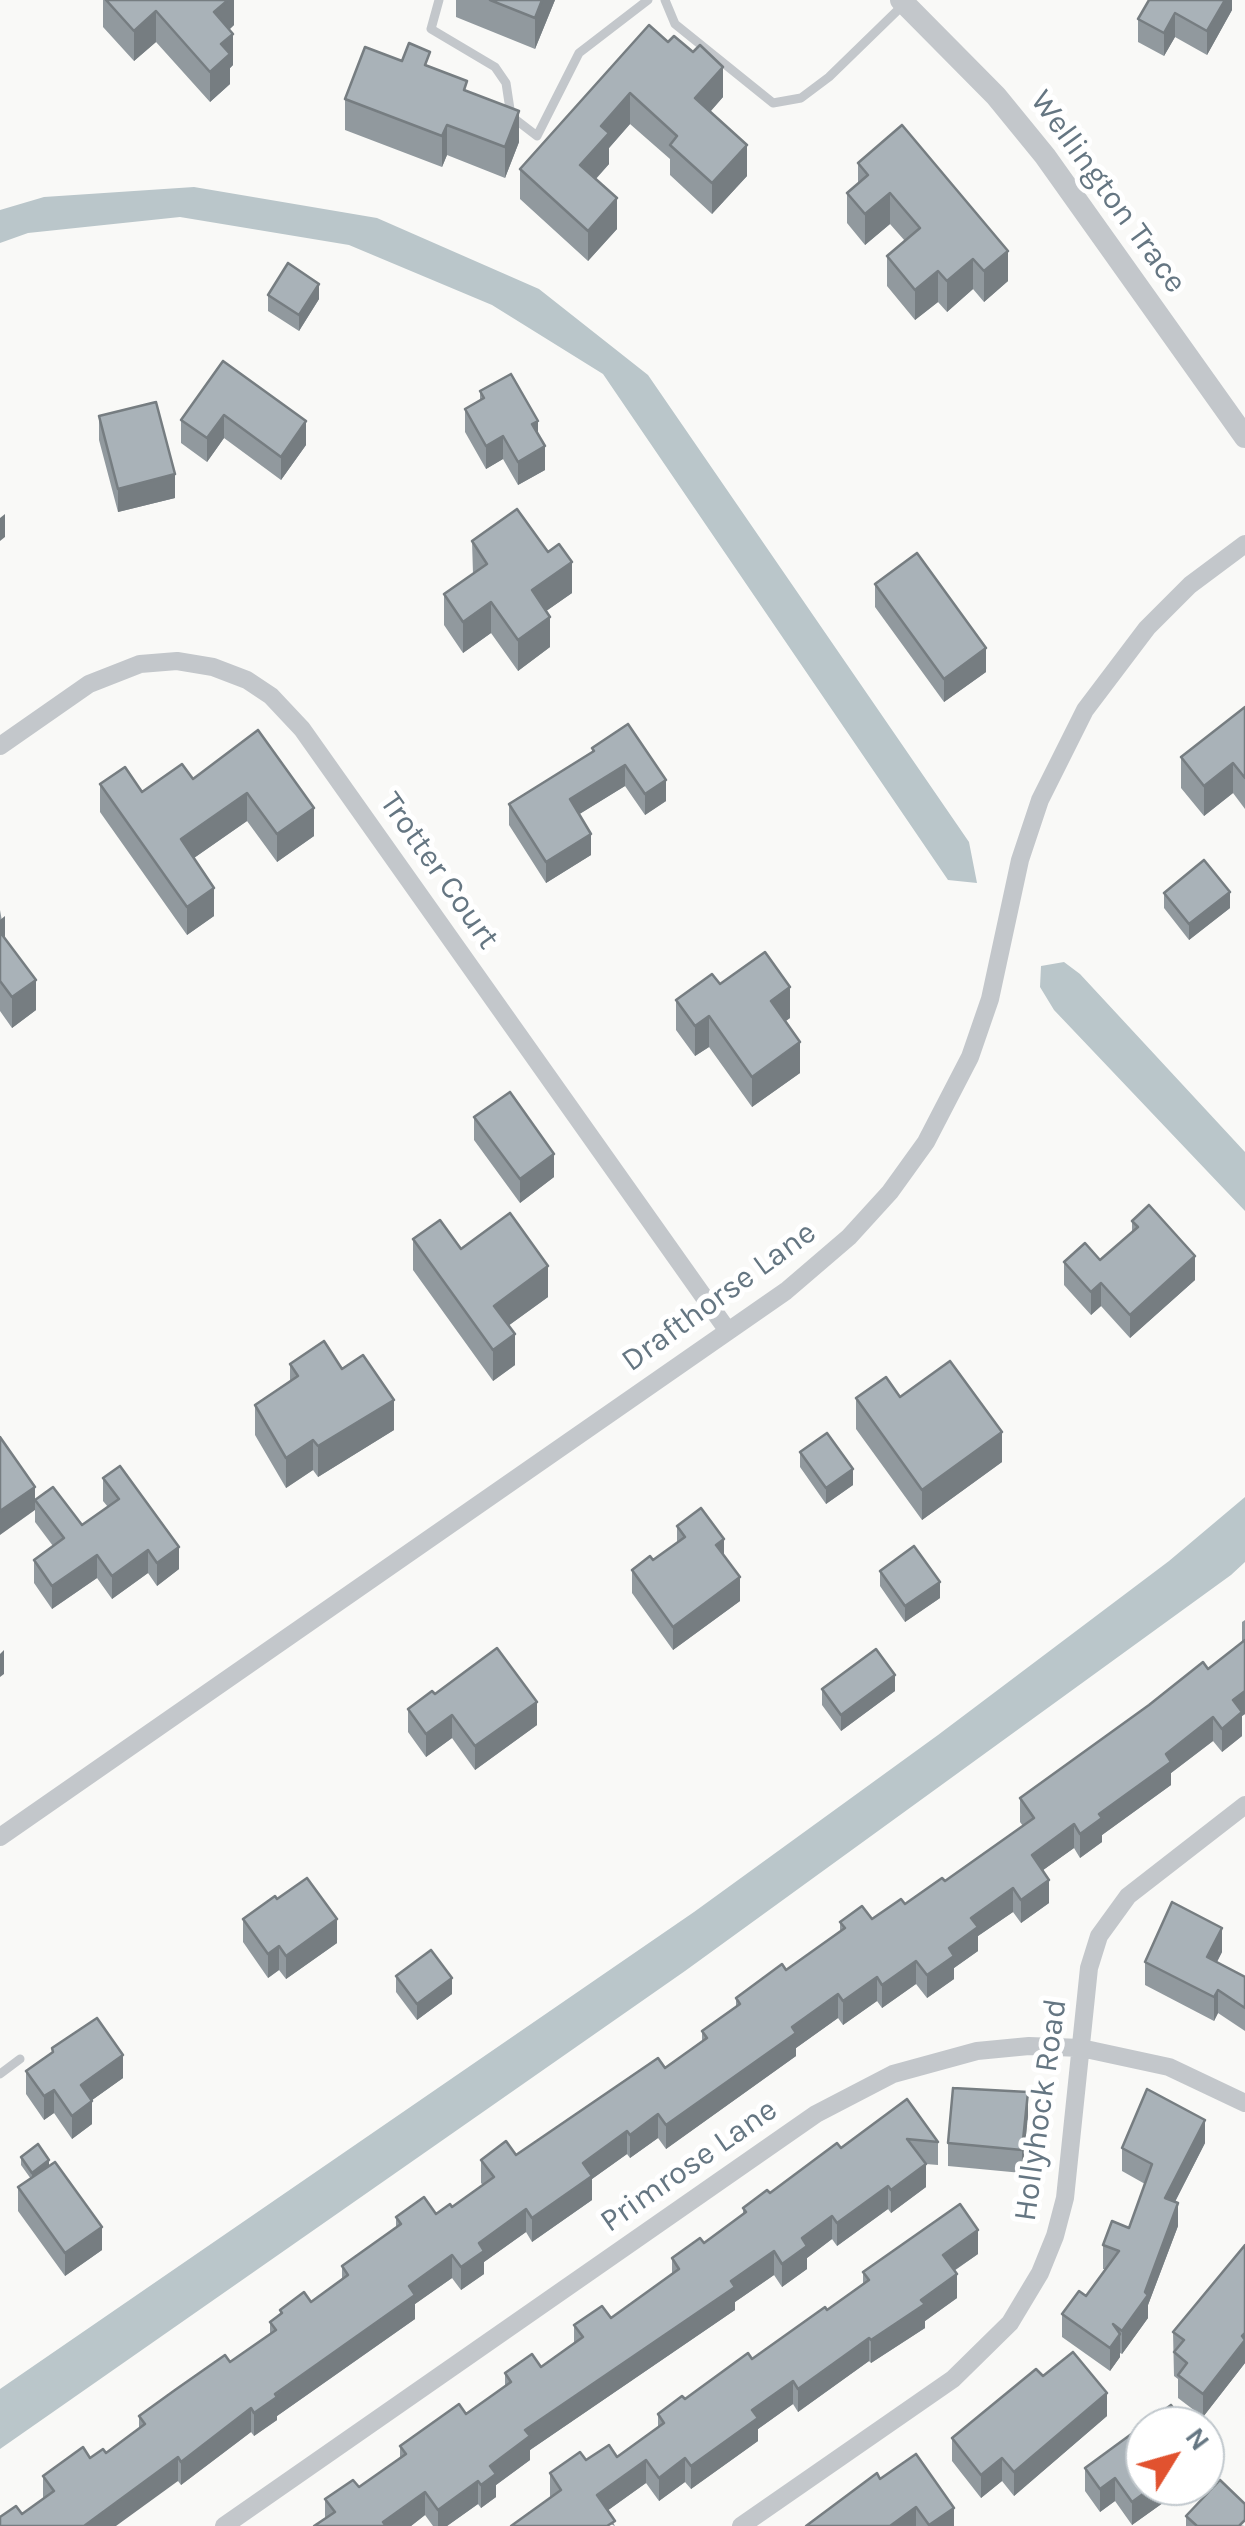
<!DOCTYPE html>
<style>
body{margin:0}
#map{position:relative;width:1245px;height:2526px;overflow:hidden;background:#f9f9f7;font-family:Karla,sans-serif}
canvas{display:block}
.north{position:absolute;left:1125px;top:2406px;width:100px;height:100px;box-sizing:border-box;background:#fff;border:2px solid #c1c8cd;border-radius:50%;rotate:53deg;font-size:28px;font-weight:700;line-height:40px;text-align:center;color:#657682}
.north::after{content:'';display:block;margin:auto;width:35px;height:45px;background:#e1522f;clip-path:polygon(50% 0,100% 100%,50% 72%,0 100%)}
</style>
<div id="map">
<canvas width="1245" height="2526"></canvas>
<div class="north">N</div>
</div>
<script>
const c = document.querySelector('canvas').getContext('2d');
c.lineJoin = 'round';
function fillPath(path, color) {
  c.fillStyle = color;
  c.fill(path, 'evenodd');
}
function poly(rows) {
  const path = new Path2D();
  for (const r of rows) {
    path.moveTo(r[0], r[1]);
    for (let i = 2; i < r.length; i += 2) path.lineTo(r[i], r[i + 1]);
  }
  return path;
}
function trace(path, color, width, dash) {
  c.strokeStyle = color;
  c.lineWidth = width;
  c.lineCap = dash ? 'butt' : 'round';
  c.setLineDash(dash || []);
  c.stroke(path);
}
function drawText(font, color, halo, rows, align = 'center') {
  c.font = font + ' Karla,sans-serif';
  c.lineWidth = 10;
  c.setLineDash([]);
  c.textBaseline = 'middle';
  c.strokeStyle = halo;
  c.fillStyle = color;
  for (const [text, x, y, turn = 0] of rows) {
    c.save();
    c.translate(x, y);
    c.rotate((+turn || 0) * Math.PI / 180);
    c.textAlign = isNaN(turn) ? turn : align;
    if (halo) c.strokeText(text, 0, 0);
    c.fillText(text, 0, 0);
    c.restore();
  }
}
const water = poly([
 [194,187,377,218,539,289,648,375,969,842,977,883,948,880,603,374,492,305,349,245,180,217,28,233,0,243,0,210,44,197],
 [1064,962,1080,974,1245,1152,1245,1211,1054,1010,1040,987,1041,966],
 [1245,1497,1245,1562,1231,1575,685,1971,0,2449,0,2389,694,1912,938,1735,1169,1561]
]);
const service = poly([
 [439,0,431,29,495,67,506,83,511,116,537,136,579,53,648,0],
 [665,0,675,24,773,103,801,98,829,77,902,6],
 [0,2074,20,2059]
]);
const minor = poly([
 [0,746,89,684,140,664,177,661,213,667,247,680,271,696,302,729,728,1331],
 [0,1837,786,1291,849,1237,890,1192,926,1142,970,1057,990,999,1020,860,1040,800,1085,710,1147,628,1190,585,1245,544],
 [224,2526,816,2114,893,2074,977,2051,1029,2046,1081,2048,1169,2067,1245,2103],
 [741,2526,953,2379,1010,2323,1040,2273,1055,2236,1065,2198,1089,1968,1099,1936,1128,1896,1245,1805]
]);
const tertiary = poly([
 [901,0,996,96,1045,156,1245,437]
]);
const wall = poly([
 [103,0,234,0,234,25,229,30,233,65,230,68,230,84,210,102,156,42,134,61,103,27],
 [456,0,555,0,535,49,456,17],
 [1232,0,1232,10,1207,55,1175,37,1164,56,1138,42,1138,19],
 [649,25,723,97,710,112,747,176,712,214,670,175,670,159,630,124,609,148,609,164,596,179,617,229,588,261,520,199,520,169],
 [402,61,430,67,467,92,519,142,505,178,447,155,442,167,345,130,345,99],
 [858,163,1008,281,984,302,973,289,947,312,938,302,915,320,887,286,887,256,905,241,890,224,865,245,847,223,847,193,858,184],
 [268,295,319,299,299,331,268,311],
 [223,361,306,445,281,480,224,438,207,462,181,443,181,420],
 [480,391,538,435,545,470,518,485,503,459,486,469,465,432,465,409,480,400],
 [99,416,175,498,118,512,99,440],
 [472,541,572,593,546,611,550,647,518,671,491,633,463,653,444,625,444,594,473,574],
 [875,584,986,672,944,702,875,607],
 [1245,707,1245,809,1233,793,1204,816,1181,788,1181,757],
 [628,724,666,801,645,815,625,786,579,814,591,855,546,883,509,825,509,804,592,752,592,748],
 [258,730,314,836,277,862,247,821,194,858,214,916,187,935,100,812,100,784,142,792,193,779],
 [1164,893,1230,908,1189,940,1164,908],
 [0,910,5,938,36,1010,12,1028,0,1011],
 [720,984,790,1018,785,1021,800,1073,752,1107,709,1047,695,1056,676,1030,676,1000],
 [474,1117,554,1177,520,1203,474,1140],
 [1132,1221,1195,1280,1130,1338,1101,1306,1091,1315,1064,1285,1064,1262,1100,1260,1132,1232],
 [413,1239,461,1249,548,1297,508,1326,515,1365,493,1381,413,1270],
 [290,1364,394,1430,318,1477,313,1470,286,1488,255,1435,255,1405,290,1382],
 [900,1397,1002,1462,922,1520,856,1429,856,1398],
 [800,1452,853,1485,826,1504,800,1467],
 [103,1478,179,1569,157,1586,148,1573,112,1599,97,1578,52,1609,34,1583,34,1560,53,1546,35,1522,35,1500,82,1525,108,1507,103,1501],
 [677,1526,740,1601,673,1650,632,1593,632,1570,653,1560,677,1543],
 [880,1571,940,1598,905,1622,880,1586],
 [1245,1620,1245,1714,1242,1716,1242,1736,1222,1752,1213,1741,1171,1773,1171,1785,1102,1835,1102,1842,1080,1858,1074,1848,1043,1870,1049,1903,1021,1923,1013,1912,978,1936,978,1951,954,1968,954,1979,927,1998,916,1984,882,2008,877,2001,843,2025,838,2018,796,2048,796,2056,666,2149,658,2138,630,2158,627,2154,592,2179,592,2200,532,2242,526,2232,484,2262,484,2274,461,2290,452,2278,415,2304,415,2319,277,2416,277,2420,254,2436,251,2432,181,2485,178,2481,22,2514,43,2499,43,2476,106,2453,139,2428,139,2416,230,2362,270,2334,270,2322,280,2315,280,2310,311,2302,342,2280,342,2266,396,2227,396,2217,436,2214,452,2207,483,2185,481,2183,481,2160,516,2155,665,2068,702,2041,702,2031,736,2007,736,1998,786,1970,840,1931,840,1922,872,1919,905,1904,945,1881,1023,1826,1020,1822,1020,1798,1208,1669,1242,1642,1242,1622],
 [822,1689,895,1691,841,1731,822,1705],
 [435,1694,537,1725,475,1770,452,1738,426,1757,408,1732,408,1709],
 [243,1919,337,1943,286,1979,279,1970,268,1978,243,1942],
 [1222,1952,1217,1962,1245,1977,1245,2031,1218,2013,1214,2021,1145,1985,1145,1962],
 [396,1976,452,1994,417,2020,396,1992],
 [52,2048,123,2078,92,2100,92,2124,72,2139,54,2113,44,2120,26,2094,26,2071,52,2053],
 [907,2099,938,2142,938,2165,926,2164,926,2187,891,2213,888,2209,837,2246,832,2239,807,2258,807,2269,782,2287,774,2275,735,2302,735,2310,530,2450,530,2460,496,2485,496,2497,481,2508,478,2504,447,2526,433,2526,425,2515,411,2526,314,2526,325,2518,325,2499,359,2487,400,2458,400,2446,466,2414,505,2386,505,2373,541,2367,574,2343,574,2325,611,2318,672,2274,672,2258,704,2243,743,2214,743,2208,770,2193,841,2148],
 [1028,2116,1022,2173,948,2166,948,2143],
 [1205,2143,1175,2202,1178,2226,1148,2305,1148,2318,1122,2354,1120,2353,1120,2357,1110,2371,1062,2337,1062,2314,1086,2296,1105,2269,1103,2269,1103,2245,1129,2228,1145,2184,1122,2171,1122,2148],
 [21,2157,49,2166,102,2250,65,2276,18,2211,18,2187,31,2179,21,2165],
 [1245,2245,1245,2363,1203,2417,1178,2398,1178,2379,1174,2376,1173,2332],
 [978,2254,954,2271,957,2298,925,2321,925,2328,871,2363,869,2361,798,2412,793,2404,758,2429,758,2441,691,2489,685,2482,659,2501,646,2483,607,2511,615,2526,550,2498,550,2473,586,2460,617,2457,658,2427,658,2414,752,2359,827,2310,863,2284,863,2272],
 [1043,2376,1107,2416,1014,2496,1002,2481,981,2498,952,2461,952,2438],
 [1145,2426,1174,2486,1174,2495,1132,2525,1115,2501,1100,2512,1085,2491,1085,2468],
 [880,2479,954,2526,806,2526],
 [1186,2516,1245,2526,1186,2526]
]);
const shadedWall = poly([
 [228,0,234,0,234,25,214,43,214,12],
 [542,0,555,0,535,49,535,18],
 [1225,0,1232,0,1232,10,1207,55,1207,31],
 [156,11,156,42,134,61,134,31],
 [1175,13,1175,37,1164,56,1164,33],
 [233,34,233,65,230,68,230,84,210,102,210,72,221,44],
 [723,67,723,97,695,129,695,98],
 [630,93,630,124,609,148,609,164,580,196,580,165,601,126],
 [519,111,519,142,505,178,505,147],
 [447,125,447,155,442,167,442,136],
 [747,145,747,176,712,214,712,183],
 [890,193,890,224,865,245,865,214],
 [617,198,617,229,588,261,588,231],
 [1008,251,1008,281,984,302,984,271],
 [973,259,973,289,947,312,947,281],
 [938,271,938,302,915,320,915,290],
 [319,284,319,299,299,331,299,315],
 [224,415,224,438,207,462,207,438],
 [306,421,306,445,281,480,281,457],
 [538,421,538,444,532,424],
 [503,436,503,459,486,469,486,446],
 [545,446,545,470,518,485,518,462],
 [175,474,175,498,118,512,118,489],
 [5,514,5,537,0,541,0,518],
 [572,562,572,593,532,621,532,590],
 [491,602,491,633,463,653,463,622],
 [550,617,550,647,518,671,518,640],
 [986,648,986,672,944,702,944,679],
 [1233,763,1233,793,1204,816,1204,786],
 [625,765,625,786,570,820,570,799],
 [666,780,666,801,645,815,645,794],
 [247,793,247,821,181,867,181,839],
 [314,808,314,836,277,862,277,834],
 [591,834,591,855,546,883,546,862],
 [214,888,214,916,187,935,187,907],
 [1230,892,1230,908,1189,940,1189,924],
 [5,916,5,947,0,951,0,920],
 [36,980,36,1010,12,1028,12,997],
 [790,987,790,1018,771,1032,771,1001],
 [709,1016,709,1047,695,1056,695,1026],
 [800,1042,800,1073,752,1107,752,1077],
 [554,1154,554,1177,520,1203,520,1179],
 [1195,1256,1195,1280,1130,1338,1130,1315],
 [548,1266,548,1297,494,1336,494,1306],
 [1101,1283,1101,1306,1091,1315,1091,1292],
 [515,1334,515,1365,493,1381,493,1350],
 [394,1400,394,1430,318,1477,318,1446],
 [1002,1432,1002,1462,922,1520,922,1490],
 [313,1440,313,1470,286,1488,286,1458],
 [853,1469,853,1485,826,1504,826,1488],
 [35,1487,35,1510,0,1535,0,1511],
 [724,1539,724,1562,716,1545],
 [179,1547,179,1569,157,1586,157,1563],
 [148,1550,148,1573,112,1599,112,1576],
 [97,1555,97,1578,52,1609,52,1586],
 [740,1577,740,1601,673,1650,673,1627],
 [940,1582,940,1598,905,1622,905,1606],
 [4,1650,4,1674,0,1677,0,1654],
 [895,1675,895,1691,841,1731,841,1715],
 [1245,1691,1245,1714,1242,1716,1242,1736,1222,1752,1222,1729,1233,1700],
 [537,1702,537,1725,475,1770,475,1746],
 [452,1715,452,1738,426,1757,426,1734],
 [1213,1717,1213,1741,1171,1773,1171,1785,1102,1835,1102,1842,1080,1858,1080,1834,1099,1814,1166,1754],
 [1074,1824,1074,1848,1032,1878,1032,1855],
 [1049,1880,1049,1903,1021,1923,1021,1900],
 [1013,1888,1013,1912,978,1936,978,1951,954,1968,954,1979,927,1998,927,1975,971,1918],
 [337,1919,337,1943,286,1979,286,1956],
 [1222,1928,1222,1952,1207,1981,1207,1957],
 [279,1946,279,1970,268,1978,268,1954],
 [916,1961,916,1984,882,2008,882,1985],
 [877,1977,877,2001,843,2025,843,2001],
 [452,1978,452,1994,417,2020,417,2004],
 [1218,1990,1218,2013,1214,2021,1214,1997],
 [838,1994,838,2018,796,2048,796,2056,666,2149,666,2125,792,2027],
 [123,2055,123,2078,81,2108,81,2085],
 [54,2090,54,2113,44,2120,44,2096],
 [1028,2092,1028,2116,1022,2173,1022,2150],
 [92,2101,92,2124,72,2139,72,2116],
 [658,2114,658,2138,630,2158,630,2135],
 [1205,2120,1205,2143,1165,2221,1165,2198],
 [627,2131,627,2154,592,2179,592,2200,532,2242,532,2218,583,2163],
 [49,2160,49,2168,32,2181,32,2173],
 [926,2164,926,2187,891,2213,891,2190],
 [888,2186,888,2209,837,2246,837,2223],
 [1178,2203,1178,2226,1148,2305,1148,2318,1122,2354,1122,2331,1145,2292],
 [526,2209,526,2232,484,2262,484,2274,461,2290,461,2267,479,2243],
 [832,2216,832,2239,807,2258,807,2269,782,2287,782,2264,802,2238],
 [102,2227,102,2250,65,2276,65,2253],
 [978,2230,978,2254,943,2278,943,2255],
 [774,2251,774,2275,735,2302,735,2310,530,2450,530,2460,496,2485,496,2497,481,2508,481,2485,490,2466,525,2430],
 [452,2255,452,2278,415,2304,415,2319,277,2416,277,2420,254,2436,254,2413,409,2286],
 [957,2274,957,2298,925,2321,925,2328,871,2363,871,2340,921,2300],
 [1245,2333,1245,2363,1203,2417,1203,2394],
 [1120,2334,1120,2357,1110,2371,1110,2348],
 [869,2338,869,2361,798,2412,798,2389],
 [793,2381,793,2404,758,2429,758,2441,691,2489,691,2466,752,2410],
 [1107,2393,1107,2416,1014,2496,1014,2472],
 [251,2408,251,2432,181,2485,181,2462],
 [178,2457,178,2481,116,2526,84,2526],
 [685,2458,685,2482,659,2501,659,2478],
 [1002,2458,1002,2481,981,2498,981,2475],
 [646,2460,646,2483,597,2518,597,2495],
 [1115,2478,1115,2501,1100,2512,1100,2489],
 [478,2481,478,2504,447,2526,438,2526,438,2510],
 [1154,2486,1174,2486,1174,2495,1132,2525,1132,2502],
 [425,2492,425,2515,411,2526,383,2526,383,2522],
 [916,2507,916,2526,890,2526],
 [954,2508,954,2526,929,2526]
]);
const building = poly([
 [106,0,228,0,214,12,233,34,221,44,230,54,210,72,156,11,134,31,106,0],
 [490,0,542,0,535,18,490,0],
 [1149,0,1225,0,1207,31,1175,13,1164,33,1138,19,1149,0],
 [649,25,668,42,674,36,693,52,700,45,723,67,695,98,747,145,712,183,670,145,677,136,630,93,601,126,609,133,580,165,617,198,588,231,520,169,649,25],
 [409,43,430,52,425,65,467,81,464,90,519,111,505,147,447,125,442,136,345,99,365,47,402,61,409,43],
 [902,125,1008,251,984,271,973,259,947,281,938,271,915,290,887,256,920,228,890,193,865,214,847,193,868,175,858,163,902,125],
 [288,263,319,284,299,315,268,295,288,263],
 [223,361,306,421,281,457,224,415,207,438,181,420,223,361],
 [511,374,538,421,532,424,545,446,518,462,503,436,486,446,465,409,484,398,480,391,511,374],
 [156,402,175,474,118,489,99,416,156,402],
 [517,509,548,552,559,544,572,562,532,590,550,617,518,640,491,602,463,622,444,594,487,564,472,541,517,509],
 [917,553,986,648,944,679,875,584,917,553],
 [1245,707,1245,778,1233,763,1204,786,1181,757,1245,707],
 [628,724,666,780,645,794,625,765,570,799,591,834,546,862,509,804,594,751,592,748,628,724],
 [258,730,314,808,277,834,247,793,181,839,214,888,187,907,100,784,125,767,142,792,182,764,193,779,258,730],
 [1204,860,1230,892,1189,924,1164,893,1204,860],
 [0,932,36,980,12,997,0,981,0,932],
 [765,952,790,987,771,1001,800,1042,752,1077,709,1016,695,1026,676,1000,712,974,720,984,765,952],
 [510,1092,554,1154,520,1179,474,1117,510,1092],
 [1149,1205,1195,1256,1130,1315,1101,1283,1091,1292,1064,1262,1085,1243,1100,1260,1138,1227,1132,1221,1149,1205],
 [510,1213,548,1266,494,1306,515,1334,493,1350,413,1239,440,1220,461,1249,510,1213],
 [324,1341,342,1369,363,1355,394,1400,318,1446,313,1440,286,1458,255,1405,298,1376,290,1364,324,1341],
 [950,1361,1002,1432,922,1490,856,1398,886,1377,900,1397,950,1361],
 [827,1433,853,1469,826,1488,800,1452,827,1433],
 [0,1437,35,1487,0,1511,0,1437],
 [120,1466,179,1547,157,1563,148,1550,112,1576,97,1555,52,1586,34,1560,64,1538,35,1500,53,1487,82,1525,119,1499,103,1478,120,1466],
 [701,1508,724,1539,716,1545,740,1577,673,1627,632,1570,650,1556,653,1560,685,1537,677,1526,701,1508],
 [914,1546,940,1582,905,1606,880,1571,914,1546],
 [1245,1640,1245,1691,1233,1700,1242,1712,1222,1729,1213,1717,1166,1754,1171,1762,1099,1814,1102,1818,1080,1834,1074,1824,1032,1855,1049,1880,1021,1900,1013,1888,971,1918,978,1927,949,1948,954,1956,927,1975,916,1961,882,1985,877,1977,843,2001,838,1994,792,2027,796,2033,666,2125,658,2114,630,2135,627,2131,583,2163,592,2176,532,2218,526,2209,479,2243,484,2251,461,2267,452,2255,409,2286,415,2295,275,2394,277,2397,254,2413,251,2408,181,2462,178,2457,84,2526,0,2526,0,2517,16,2506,22,2514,54,2491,43,2476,83,2447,90,2458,103,2449,106,2453,145,2424,139,2416,175,2390,225,2355,230,2362,276,2330,270,2322,282,2313,280,2310,304,2292,311,2302,348,2275,342,2266,401,2224,396,2217,424,2197,436,2214,450,2204,452,2207,494,2177,481,2160,506,2141,516,2155,658,2058,665,2068,707,2038,702,2031,740,2004,736,1998,782,1964,786,1970,845,1928,840,1922,862,1906,872,1919,901,1899,905,1904,942,1878,945,1881,1034,1818,1020,1798,1149,1705,1203,1662,1208,1669,1245,1640],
 [497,1648,537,1702,475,1746,452,1715,426,1734,408,1709,432,1691,435,1694,497,1648],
 [876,1649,895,1675,841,1715,822,1689,876,1649],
 [307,1878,337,1919,286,1956,279,1946,268,1954,243,1919,275,1896,277,1899,307,1878],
 [1172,1902,1222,1928,1207,1957,1245,1977,1245,2008,1218,1990,1214,1997,1145,1962,1172,1902],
 [431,1950,452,1978,417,2004,396,1976,431,1950],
 [97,2018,123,2055,81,2085,92,2101,72,2116,54,2090,44,2096,26,2071,53,2052,52,2048,97,2018],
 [953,2088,1028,2092,1022,2150,948,2143,953,2088],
 [1147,2089,1205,2120,1165,2198,1178,2203,1145,2292,1148,2295,1122,2331,1113,2324,1120,2334,1110,2348,1062,2314,1079,2291,1086,2296,1119,2251,1103,2245,1112,2221,1129,2228,1152,2164,1122,2148,1147,2089],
 [907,2099,938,2142,907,2139,926,2164,891,2190,888,2186,837,2223,832,2216,802,2238,807,2246,782,2264,774,2251,731,2281,735,2287,525,2430,530,2436,490,2466,496,2474,481,2485,478,2481,438,2510,425,2492,383,2522,386,2526,314,2526,335,2512,325,2499,353,2480,359,2487,406,2454,400,2446,459,2404,466,2414,511,2382,505,2373,532,2354,541,2367,583,2337,574,2325,602,2306,611,2318,679,2269,672,2258,700,2238,704,2243,746,2212,743,2208,767,2190,770,2193,837,2143,841,2148,907,2099],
 [38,2144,49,2160,32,2173,21,2157,38,2144],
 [55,2162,102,2227,65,2253,18,2187,55,2162],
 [960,2204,978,2230,943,2255,957,2274,921,2300,925,2304,871,2340,869,2338,798,2389,793,2381,752,2410,758,2418,691,2466,685,2458,659,2478,646,2460,597,2495,615,2521,607,2526,511,2526,561,2490,550,2473,580,2452,586,2460,609,2445,617,2457,664,2423,658,2414,682,2396,685,2399,748,2353,752,2359,825,2307,827,2310,869,2280,863,2272,960,2204],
 [1245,2245,1245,2333,1242,2336,1245,2340,1203,2394,1178,2375,1187,2363,1174,2352,1184,2340,1173,2332,1245,2245],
 [1073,2352,1107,2393,1014,2472,1002,2458,981,2475,952,2438,1036,2369,1043,2376,1073,2352],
 [1171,2405,1186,2426,1145,2426,1145,2486,1154,2486,1132,2502,1115,2478,1100,2489,1085,2468,1171,2405],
 [916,2454,954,2508,929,2525,916,2507,890,2526,806,2526,877,2473,880,2479,916,2454],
 [1220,2480,1245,2504,1245,2520,1239,2526,1197,2526,1186,2516,1220,2480]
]);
const streetNames = [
 ["Wellington Trace",1108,192,54],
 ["Trotter Court",439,871,55],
 ["Drafthorse Lane",719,1297,-36],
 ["Hollyhock Road",1041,2110,-82],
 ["Primrose Lane",689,2166,-35]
];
fillPath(water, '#bac6ca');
trace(service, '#c3c7cb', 9);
trace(minor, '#c3c7cb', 18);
trace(tertiary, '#c3c7cb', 22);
fillPath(wall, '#91999e');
fillPath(shadedWall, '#767d81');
fillPath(building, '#a9b2b8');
trace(building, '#767d81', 2.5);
drawText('32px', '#657682', '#fff', streetNames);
</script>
